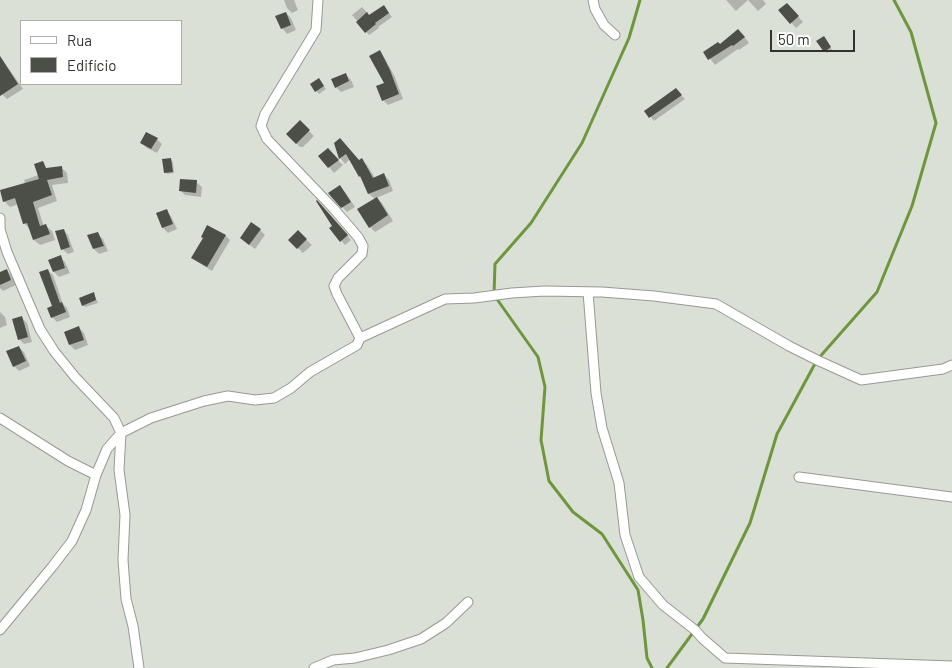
<!DOCTYPE html>
<meta charset="utf-8">
<style>
body{margin:0}
#map{position:relative;width:952px;height:668px;overflow:hidden;background:#dbe0d7;font-family:Barlow,sans-serif}
canvas{display:block}
.legend{position:absolute;left:20px;top:20px;width:162px;height:65px;box-sizing:border-box;background:#fff;border:1px solid #adadac;margin:0;padding:6px 9px;list-style:none;font-size:15px;color:#31332f}
.legend li{display:flex;align-items:center;gap:10px;height:25px}
.legend b{width:25px;border:1px solid #adadac}
.scale{position:absolute;left:770px;top:30px;width:85px;height:22px;box-sizing:border-box;border:2px solid #31332f;border-top:0;padding-left:6px;font-size:15px;line-height:18px;white-space:nowrap;color:#31332f;-webkit-text-stroke:4px #fff;paint-order:stroke}
</style>
<div id="map">
<canvas width="952" height="668"></canvas>
<ul class="legend">
<li><b style="height:6px;background:#fff"></b>Rua</li>
<li><b style="height:14px;background:#4b4f48"></b>Edifício</li>
</ul>
<div class="scale">50 m</div>
</div>
<script>
const c = document.querySelector('canvas').getContext('2d');
c.lineJoin = 'round';
function fillPath(path, color) {
  c.fillStyle = color;
  c.fill(path, 'evenodd');
}
function poly(rows) {
  const path = new Path2D();
  for (const r of rows) {
    path.moveTo(r[0], r[1]);
    for (let i = 2; i < r.length; i += 2) path.lineTo(r[i], r[i + 1]);
  }
  return path;
}
function trace(path, color, width, dash) {
  c.strokeStyle = color;
  c.lineWidth = width;
  c.lineCap = dash ? 'butt' : 'round';
  c.setLineDash(dash || []);
  c.stroke(path);
}
const shadow = poly([
 [284,0,294,0,298,10,292,13,287,8],
 [726,0,763,0,766,4,758,11,748,0,736,11],
 [362,7,370,16,384,7,392,17,378,27,379,28,369,35,352,15],
 [780,10,792,10,803,22,796,28],
 [286,13,291,18,296,30,287,34,282,28],
 [743,35,749,43,739,50,738,49,715,65,705,52],
 [826,39,832,50,827,53,825,51],
 [379,52,384,57,395,77,403,99,388,105,383,100,385,84],
 [0,56,23,89,7,99,0,92],
 [346,75,351,80,354,87,341,92,336,87],
 [321,82,326,89,319,94,311,85],
 [675,89,685,99,654,121,646,111],
 [300,122,314,136,303,147,300,147,287,134],
 [157,139,162,144,157,153,147,148,142,143],
 [335,144,359,161,362,160,367,165,375,178,384,175,389,180,393,191,376,198,382,203,393,221,375,232,370,227,375,199,369,194,363,179,360,176,350,159,345,164,341,159],
 [327,150,343,165,334,173,320,156],
 [171,160,173,162,174,173,167,174,165,172],
 [61,167,67,173,68,183,52,185,57,201,38,208,44,227,46,226,52,231,55,240,40,245,34,240,30,229,24,223,19,204,10,207,4,201,25,184,24,180],
 [196,182,202,187,201,197,185,195,180,190],
 [340,187,345,192,355,207,347,212,330,194],
 [166,211,171,216,177,229,168,233,163,228],
 [333,219,351,240,345,245,331,228,333,227],
 [207,227,226,236,230,240,212,271,198,262,193,258,205,238],
 [63,230,68,235,74,252,68,254,62,249],
 [260,230,265,235,255,249,247,243],
 [298,232,312,245,303,253,290,240],
 [98,234,103,239,108,251,99,254,94,249],
 [60,257,65,262,70,273,59,277,54,272],
 [6,270,11,275,16,285,3,291,0,288,0,273],
 [47,270,53,275,63,304,67,308,70,317,57,322,52,317,53,307],
 [93,294,95,296,98,303,85,307,83,305],
 [0,312,5,317,7,325,0,328],
 [22,318,27,323,32,342,24,344,19,339],
 [79,328,84,333,88,345,75,350,70,345,65,332],
 [18,347,24,352,30,366,19,371,14,366]
]);
const stream = poly([
 [640,0,629,38,582,143,531,223,495,264,494,295,538,357,545,387,541,440,549,481,573,512,602,534,638,590,643,620,647,658,652,668],
 [667,668,703,619,750,523,777,434,817,360,877,292,912,206,936,123,911,32,894,0]
]);
const building = poly([
 [787,3,799,16,790,24,778,10],
 [384,5,389,13,375,23,376,24,365,33,356,22,367,12,369,15],
 [286,12,291,25,281,29,275,16],
 [738,29,745,37,733,46,732,45,708,60,703,52,718,42,720,44],
 [824,36,831,47,824,52,816,41],
 [380,50,390,70,399,94,382,101,376,86,384,83,369,56],
 [0,56,18,84,0,96],
 [346,73,349,81,335,88,331,79],
 [319,78,324,86,315,92,310,84],
 [676,88,682,95,649,118,644,111],
 [300,120,310,130,296,144,286,134],
 [146,132,158,138,151,149,140,143],
 [340,138,359,160,362,158,373,178,384,173,389,186,368,194,360,176,359,177,346,154,339,159,334,143],
 [328,148,339,160,328,168,318,156],
 [171,158,173,172,164,173,162,159],
 [43,161,46,168,62,166,63,177,47,180,52,195,33,202,40,226,46,224,50,234,33,240,27,223,23,224,15,198,3,202,0,190,39,179,34,164],
 [180,179,197,180,196,193,179,191],
 [340,185,351,202,341,208,328,193],
 [377,197,388,215,369,228,357,209],
 [317,200,348,235,340,242,329,228,332,226,316,201],
 [167,209,173,224,162,228,156,213],
 [251,222,261,229,249,245,240,238],
 [207,225,226,235,207,267,191,258,203,238,201,237],
 [64,229,70,247,61,250,55,231],
 [298,230,307,239,297,249,288,240],
 [98,232,104,246,93,249,87,235],
 [61,255,65,268,53,272,48,260],
 [7,269,11,280,0,285,0,272],
 [48,269,60,303,62,302,66,312,51,318,47,308,52,306,39,272],
 [94,292,96,300,82,306,79,298],
 [22,316,28,337,18,340,12,319],
 [79,326,84,340,69,345,64,332],
 [19,346,26,361,13,367,6,351]
]);
const street = poly([
 [593,0,595,9,604,25,615,35],
 [0,218,0,229,7,252,40,329,54,351,75,377,114,418,121,433,119,470,125,515,123,560,126,599,133,626,139,668],
 [588,292,596,393,602,428,619,483,625,535,639,577,663,605,695,630,702,638,725,658,952,666],
 [360,338,445,299,474,298,512,293,544,291,602,292,654,296,716,304,789,346,817,360,861,380,943,369,952,365],
 [0,418,68,461,96,475],
 [799,477,952,497],
 [0,630,52,567,72,541,86,510,96,475,107,449,121,433,151,418,204,401,228,396,255,400,274,398,291,388,310,372,357,345,360,338,337,294,334,286,338,278,362,254,363,246,358,237,334,209,267,139,261,126,265,114,316,30,318,0],
 [314,668,333,660,355,658,388,650,421,639,446,623,468,602]
]);
fillPath(shadow, '#0003');
trace(stream, '#6e963d', 3);
fillPath(building, '#4b4f48');
trace(street, '#969a92', 11);
trace(street, '#fff', 9);
</script>
